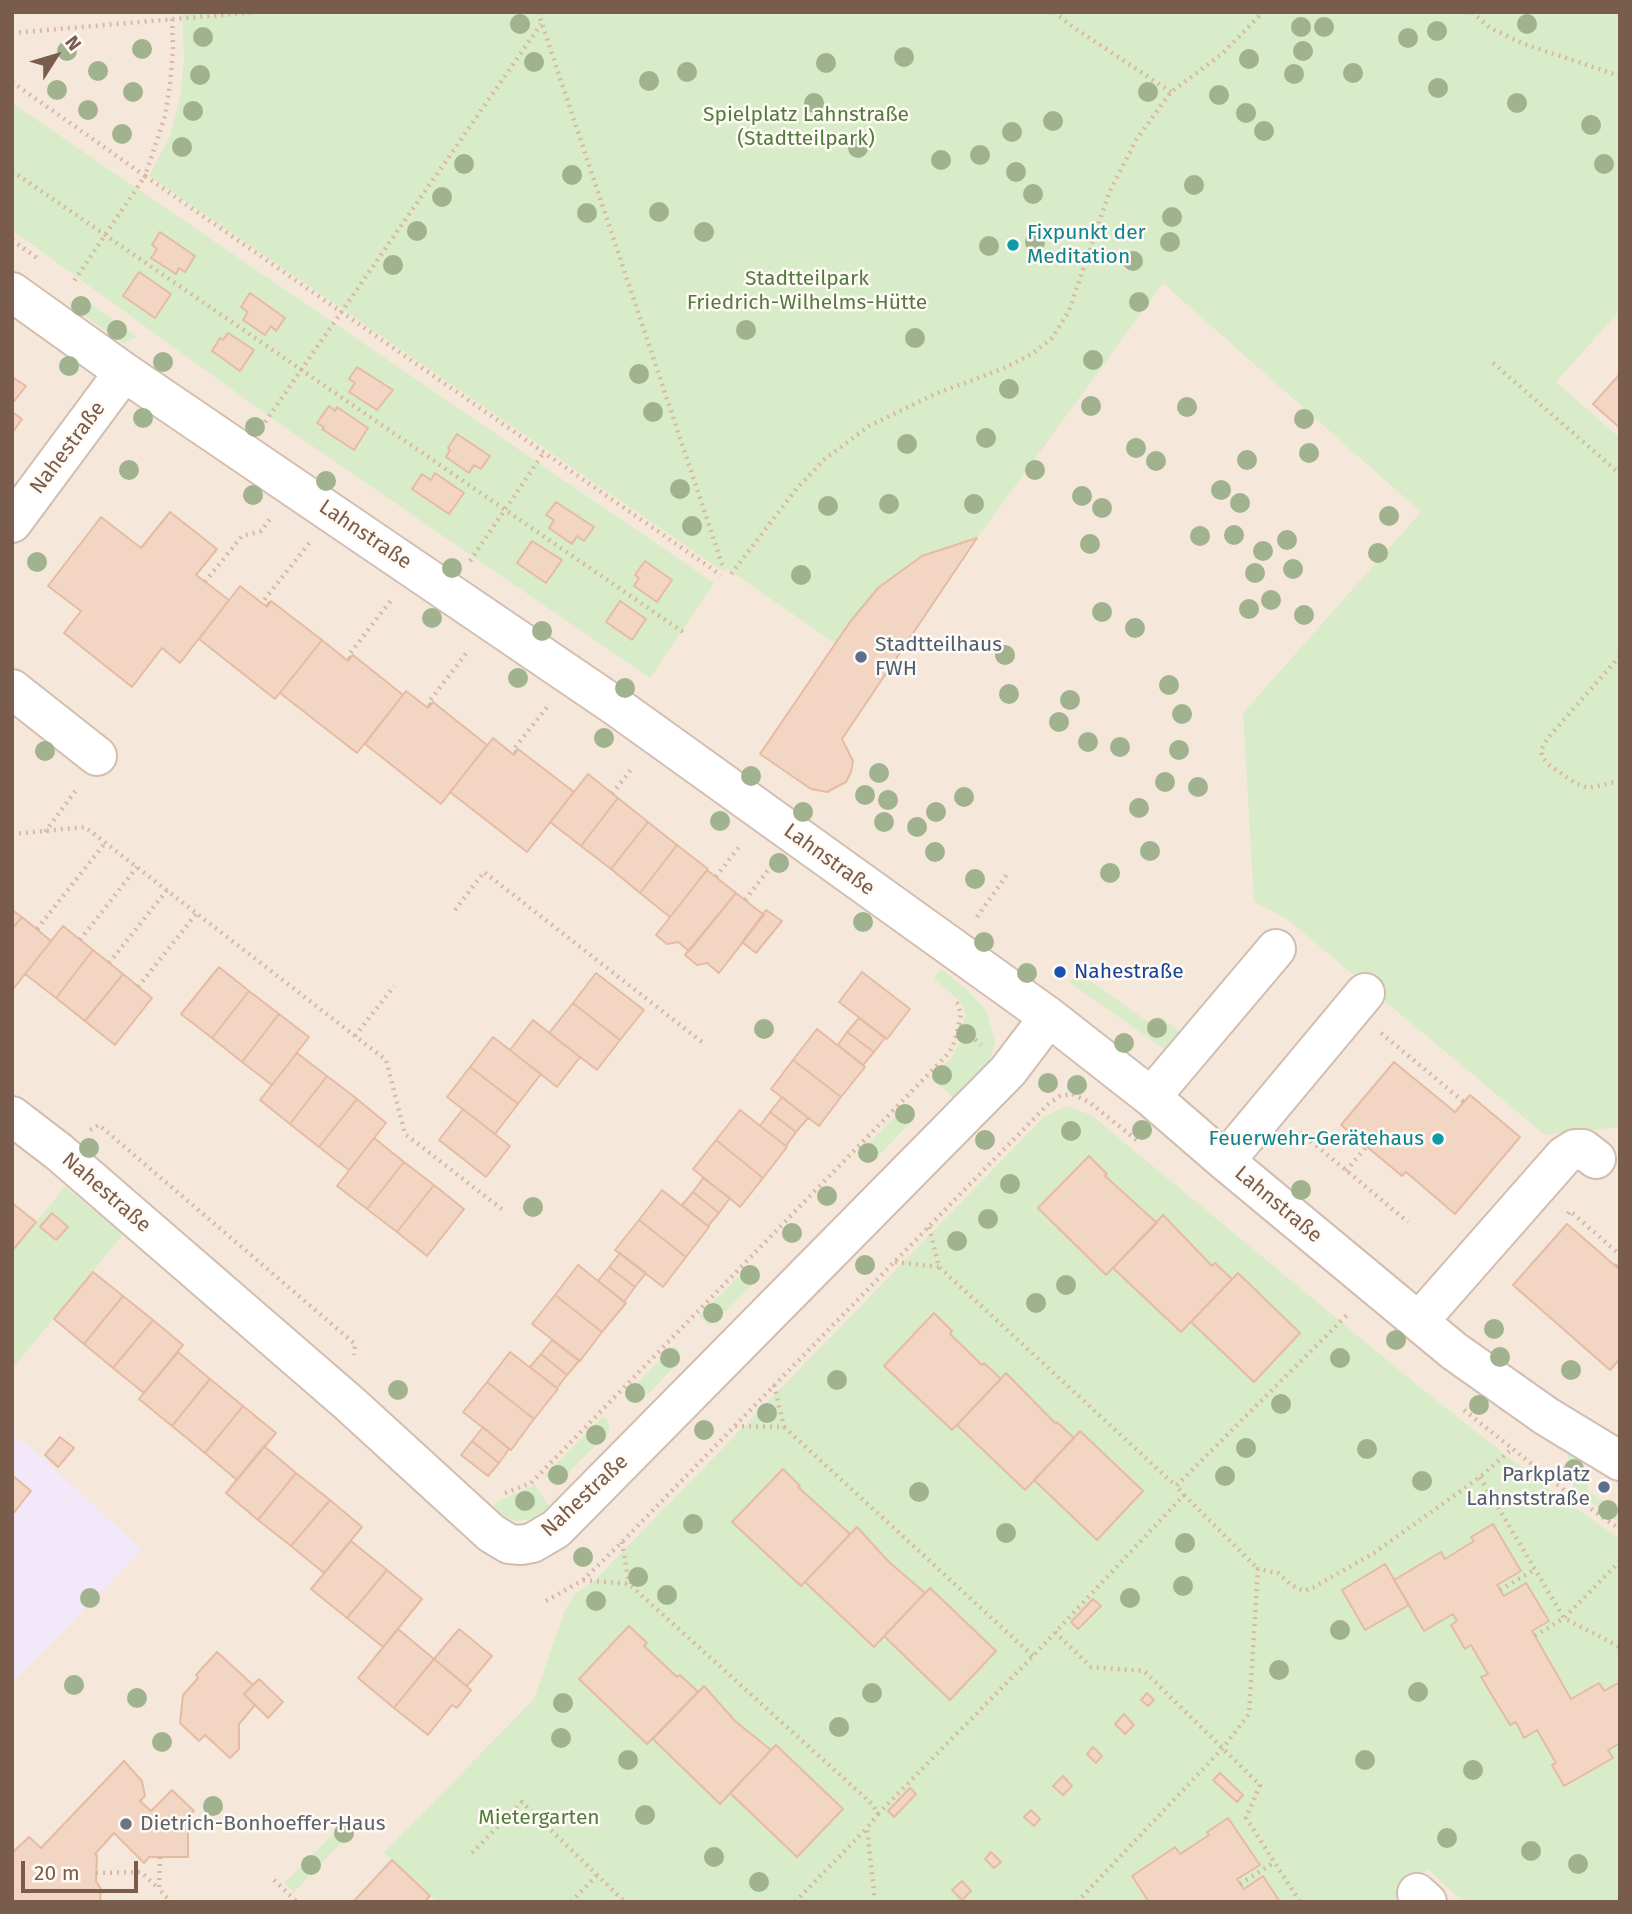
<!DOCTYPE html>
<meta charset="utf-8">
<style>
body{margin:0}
#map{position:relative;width:1632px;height:1914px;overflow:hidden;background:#fdf6ec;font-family:"Fira Sans",sans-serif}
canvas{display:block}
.frame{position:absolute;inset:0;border:14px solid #7a5c4d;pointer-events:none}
.north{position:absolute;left:21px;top:21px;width:70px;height:70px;-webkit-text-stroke:5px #fffaf3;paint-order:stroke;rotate:53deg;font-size:19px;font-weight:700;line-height:28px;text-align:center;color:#7a5c4d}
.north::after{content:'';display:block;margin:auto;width:24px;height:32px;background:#7a5c4d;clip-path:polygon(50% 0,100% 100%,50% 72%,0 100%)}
.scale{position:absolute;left:21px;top:1861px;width:117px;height:32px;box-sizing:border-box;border:4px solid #7a5c4d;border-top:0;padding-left:9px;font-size:21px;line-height:24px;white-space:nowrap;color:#7a5c4d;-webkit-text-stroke:5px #fffaf3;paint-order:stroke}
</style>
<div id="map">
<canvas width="1632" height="1914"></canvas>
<div class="frame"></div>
<div class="north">N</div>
<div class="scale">20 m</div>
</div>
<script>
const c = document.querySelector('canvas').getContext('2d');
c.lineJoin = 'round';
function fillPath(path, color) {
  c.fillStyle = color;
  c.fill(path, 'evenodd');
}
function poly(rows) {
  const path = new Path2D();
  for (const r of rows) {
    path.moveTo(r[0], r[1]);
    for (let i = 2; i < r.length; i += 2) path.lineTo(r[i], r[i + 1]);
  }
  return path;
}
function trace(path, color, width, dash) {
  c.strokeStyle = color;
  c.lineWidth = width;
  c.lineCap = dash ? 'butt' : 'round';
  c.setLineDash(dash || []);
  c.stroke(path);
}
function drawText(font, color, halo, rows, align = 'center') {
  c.font = font + ' "Fira Sans",sans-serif';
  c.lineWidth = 5;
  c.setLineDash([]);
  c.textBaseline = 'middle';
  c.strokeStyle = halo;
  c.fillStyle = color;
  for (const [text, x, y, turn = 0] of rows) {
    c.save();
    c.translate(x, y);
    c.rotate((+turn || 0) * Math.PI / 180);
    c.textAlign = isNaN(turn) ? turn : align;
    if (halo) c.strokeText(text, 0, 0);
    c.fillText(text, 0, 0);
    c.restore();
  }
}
const residential = poly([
 [12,12,1620,12,1620,1902,12,1902]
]);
const education = poly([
 [12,1433,38,1454,142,1550,12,1683]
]);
const green = poly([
 [182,12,1620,12,1620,310,1556,382,1620,438,1620,1127,1545,1135,1287,919,1254,902,1243,713,1421,512,1163,283,977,538,937,550,892,577,878,588,835,643,726,568,721,570,149,176,170,136,180,98,184,58],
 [12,103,714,583,650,678,270,417,12,230],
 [79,295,137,337,123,343,76,310],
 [940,969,963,986,986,1010,995,1041,987,1070,955,1099,931,1078,952,1057,960,1042,965,1013,960,1001,934,979],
 [1079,973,1151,1024,1159,1016,1180,1032,1167,1051,1069,982],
 [907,1104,912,1109,913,1120,873,1161,868,1162,863,1159,858,1154],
 [1067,1106,1091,1115,1422,1389,1554,1493,1620,1539,1620,1902,1463,1902,1428,1869,1395,1902,438,1902,384,1853,534,1699,565,1610,575,1594,597,1578,1045,1116],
 [65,1187,123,1234,12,1369,12,1251],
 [748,1267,753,1272,755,1282,714,1323,709,1325,699,1316],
 [674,1346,679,1350,680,1361,640,1402,635,1403,625,1395],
 [603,1416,608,1421,610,1431,559,1482,555,1483,550,1480,545,1475],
 [1567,1451,1583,1462,1589,1492,1620,1511,1620,1523,1574,1491],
 [535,1485,551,1509,542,1518,516,1521,490,1510,498,1501],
 [341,1826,356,1827,294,1892,284,1883]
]);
const building = poly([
 [160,232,195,256,185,272,179,268,176,274,151,258,157,249,152,245,160,232],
 [139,272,171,294,155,318,123,296,139,272],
 [250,293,285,318,276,331,271,326,265,335,243,320,248,312,241,307,250,293],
 [228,333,254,350,240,371,212,351,220,338,223,340,228,333],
 [357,367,393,390,377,410,349,392,355,383,349,379,357,367],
 [1620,374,1620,428,1593,404,1620,374],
 [12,377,26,386,12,404,12,377],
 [329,406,335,411,337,407,368,428,354,450,322,429,324,427,317,423,329,406],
 [12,412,22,419,12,433,12,412],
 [457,434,490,456,481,469,474,465,469,473,446,457,450,450,448,448,457,434],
 [435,473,464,493,449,514,412,489,422,474,431,480,435,473],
 [556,502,594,527,584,541,577,536,572,544,549,528,554,520,546,515,556,502],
 [170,512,217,549,196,575,229,600,180,663,162,648,132,687,64,633,81,611,48,586,101,517,141,548,170,512],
 [977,538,842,739,853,761,851,772,846,782,827,792,811,789,760,754,850,622,878,588,922,556,977,538],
 [532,541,562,560,546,583,517,563,532,541],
 [645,561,672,580,657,602,634,586,639,578,635,575,645,561],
 [240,586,267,607,271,601,322,640,275,699,199,639,240,586],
 [620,601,646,619,632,640,606,622,620,601],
 [322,640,348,661,353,655,403,695,357,753,280,693,322,640],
 [406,691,428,708,433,702,487,745,441,804,365,744,406,691],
 [493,738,514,755,518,749,574,792,527,852,450,792,493,738],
 [588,774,618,798,581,846,550,822,588,774],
 [618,798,648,822,611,869,581,846,618,798],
 [648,822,677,845,640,893,611,869,648,822],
 [677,845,708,869,670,917,640,893,677,845],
 [707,870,736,893,689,951,678,942,667,944,656,935,707,870],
 [736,893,764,915,719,973,707,963,697,965,685,955,736,893],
 [12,910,22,917,12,929,12,910],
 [766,910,782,921,756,953,742,942,766,910],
 [22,917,51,941,14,988,12,986,12,929,22,917],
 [63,926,93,950,56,998,25,974,63,926],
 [93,950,123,974,85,1021,56,998,93,950],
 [219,967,249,991,212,1038,181,1014,219,967],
 [862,972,910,1009,887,1039,839,1002,862,972],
 [596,973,644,1010,620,1040,573,1003,596,973],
 [123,974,152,998,115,1045,85,1021,123,974],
 [249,991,279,1014,242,1062,212,1038,249,991],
 [573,1003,620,1040,597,1070,549,1033,573,1003],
 [279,1014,309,1037,272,1085,242,1062,279,1014],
 [859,1018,885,1038,874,1052,847,1032,859,1018],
 [533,1020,580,1057,557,1087,510,1050,533,1020],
 [817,1029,865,1067,841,1097,793,1060,817,1029],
 [847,1032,874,1052,863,1065,838,1045,847,1032],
 [493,1037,541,1074,518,1104,470,1067,493,1037],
 [297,1053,327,1076,290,1124,260,1100,297,1053],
 [793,1060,841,1097,819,1126,771,1089,793,1060],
 [1394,1062,1455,1112,1470,1095,1520,1137,1455,1214,1406,1172,1402,1176,1341,1125,1394,1062],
 [470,1067,518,1104,495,1134,447,1097,470,1067],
 [327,1076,357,1099,319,1147,290,1124,327,1076],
 [782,1097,808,1118,796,1132,770,1112,782,1097],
 [357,1099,386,1123,349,1170,319,1147,357,1099],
 [463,1109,510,1146,486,1177,439,1140,463,1109],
 [740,1110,787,1147,763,1178,716,1140,740,1110],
 [770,1112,796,1132,786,1146,760,1126,770,1112],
 [374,1138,404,1162,367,1209,337,1186,374,1138],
 [716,1140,763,1178,740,1207,693,1169,716,1140],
 [1089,1156,1107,1174,1105,1176,1157,1223,1106,1275,1038,1208,1089,1156],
 [404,1162,434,1185,397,1232,367,1209,404,1162],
 [703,1178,730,1198,719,1213,693,1192,703,1178],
 [434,1185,464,1209,427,1256,397,1232,434,1185],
 [662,1190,709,1227,686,1257,639,1220,662,1190],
 [693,1192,719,1213,708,1226,682,1205,693,1192],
 [12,1203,36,1222,12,1251,12,1203],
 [52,1213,68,1227,56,1240,40,1227,52,1213],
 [1163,1215,1212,1266,1215,1263,1232,1279,1181,1332,1113,1268,1163,1215],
 [639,1220,686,1257,663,1287,615,1250,639,1220],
 [1567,1224,1620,1270,1620,1359,1610,1370,1513,1285,1567,1224],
 [620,1253,646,1273,635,1287,609,1267,620,1253],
 [578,1265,626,1303,602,1332,555,1295,578,1265],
 [609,1267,635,1287,624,1302,598,1281,609,1267],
 [93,1272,123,1296,84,1344,54,1319,93,1272],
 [1238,1273,1300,1333,1254,1382,1191,1322,1238,1273],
 [555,1295,602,1332,580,1361,532,1324,555,1295],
 [123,1296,153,1320,113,1368,84,1344,123,1296],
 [934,1313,952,1331,950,1334,982,1365,984,1363,1001,1379,952,1430,884,1366,934,1313],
 [153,1320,183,1345,144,1393,113,1368,153,1320],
 [552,1340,579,1361,567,1375,541,1354,552,1340],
 [178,1352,210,1379,172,1426,139,1399,178,1352],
 [510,1352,558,1389,534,1419,487,1382,510,1352],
 [541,1354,567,1375,557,1388,530,1367,541,1354],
 [1006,1373,1056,1424,1057,1422,1074,1438,1025,1490,957,1425,1006,1373],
 [210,1379,243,1406,205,1453,172,1426,210,1379],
 [487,1382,534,1419,511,1450,463,1412,487,1382],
 [243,1406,276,1433,237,1480,205,1453,243,1406],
 [483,1427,509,1449,499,1463,472,1441,483,1427],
 [1080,1431,1143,1491,1097,1540,1034,1480,1080,1431],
 [60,1437,74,1448,58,1467,45,1455,60,1437],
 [472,1441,499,1463,488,1476,461,1455,472,1441],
 [264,1446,296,1473,258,1520,226,1493,264,1446],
 [783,1469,800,1486,798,1487,850,1534,801,1586,732,1522,783,1469],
 [296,1473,330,1500,291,1546,258,1520,296,1473],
 [12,1475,31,1491,12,1515,12,1475],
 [330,1500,362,1527,324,1573,291,1546,330,1500],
 [1493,1524,1521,1571,1497,1585,1504,1596,1526,1583,1549,1621,1532,1631,1571,1699,1599,1683,1604,1691,1620,1682,1620,1743,1608,1750,1613,1758,1564,1786,1552,1765,1556,1763,1537,1730,1524,1738,1516,1722,1510,1725,1481,1677,1488,1674,1471,1645,1465,1649,1451,1625,1457,1621,1453,1614,1424,1631,1394,1580,1441,1552,1445,1559,1474,1541,1471,1537,1493,1524],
 [857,1527,889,1562,925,1593,874,1647,805,1582,857,1527],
 [351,1541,387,1570,347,1618,311,1589,351,1541],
 [1385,1564,1409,1605,1365,1630,1342,1590,1385,1564],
 [387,1570,422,1599,383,1647,347,1618,387,1570],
 [930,1588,996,1651,950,1700,884,1636,930,1588],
 [1093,1599,1101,1606,1078,1629,1071,1622,1093,1599],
 [629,1626,647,1643,644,1646,677,1677,680,1675,698,1692,647,1744,579,1679,629,1626],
 [398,1629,434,1659,394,1708,358,1678,398,1629],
 [459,1629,492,1656,467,1686,434,1659,459,1629],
 [217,1652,253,1685,244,1694,255,1705,239,1724,239,1749,230,1758,205,1735,199,1741,180,1723,183,1695,198,1678,196,1675,217,1652],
 [434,1659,471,1690,457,1708,452,1705,428,1735,394,1708,434,1659],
 [259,1679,283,1702,268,1718,244,1694,259,1679],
 [704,1686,735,1721,771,1750,720,1804,653,1739,704,1686],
 [1147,1693,1154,1700,1148,1706,1141,1700,1147,1693],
 [1124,1714,1134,1725,1125,1734,1115,1724,1124,1714],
 [776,1745,843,1809,797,1857,730,1793,776,1745],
 [1093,1747,1102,1756,1096,1763,1087,1754,1093,1747],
 [124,1761,142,1781,145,1796,140,1801,151,1811,172,1790,194,1811,188,1816,188,1857,149,1857,144,1863,114,1833,95,1854,97,1856,96,1881,101,1889,100,1902,12,1902,12,1853,29,1837,41,1848,124,1761],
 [1220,1773,1243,1795,1237,1802,1213,1780,1220,1773],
 [1063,1776,1072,1786,1063,1795,1053,1786,1063,1776],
 [910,1788,916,1794,894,1817,888,1811,910,1788],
 [1031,1810,1040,1819,1034,1826,1024,1817,1031,1810],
 [1228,1818,1260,1865,1237,1879,1240,1884,1244,1889,1263,1876,1280,1902,1149,1902,1132,1876,1175,1847,1180,1854,1209,1835,1207,1832,1228,1818],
 [991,1852,1001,1862,994,1868,985,1859,991,1852],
 [392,1860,430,1896,424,1902,353,1902,392,1860],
 [962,1881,971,1891,962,1900,952,1890,962,1881]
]);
const path = poly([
 [172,12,173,51,170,84,165,116,145,176,721,575],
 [538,12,724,570],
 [1054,12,1073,27,1171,92],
 [1472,12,1490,28,1524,44,1620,76],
 [12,33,256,12],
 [12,82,145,176,72,284],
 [12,171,683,632],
 [12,240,37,258],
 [1493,363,1620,474],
 [265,422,541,24],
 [470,561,544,452],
 [731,574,797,488,825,459,869,426,935,394,1002,369,1032,354,1052,338,1069,311,1109,193,1136,140,1171,92,1222,54,1263,12],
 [205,582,242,536,261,531,270,519],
 [269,604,264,600,310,542],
 [1620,656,1547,739,1541,750,1542,756,1548,764,1575,783,1588,788,1620,781],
 [350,658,348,656,392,599],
 [430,705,428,703,468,651],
 [516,752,513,750,548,706],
 [612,794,633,767],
 [45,832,77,789],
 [12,834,85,827,386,1060,405,1134,503,1210],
 [716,877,741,844],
 [745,900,772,865],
 [455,910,484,872,702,1042],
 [977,917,1008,873],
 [37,929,105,843],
 [80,940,137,867],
 [109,963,167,890],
 [138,987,197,913],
 [960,1025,981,1045],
 [1381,1033,1464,1102],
 [355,1036,394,986],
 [90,1130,99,1125,355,1344,354,1355],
 [1300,1132,1408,1222],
 [1346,1171,1366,1147],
 [1568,1214,1570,1211,1620,1255],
 [929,1227,939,1267,1176,1486],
 [895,1262,939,1267],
 [1616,1266,1620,1262],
 [774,1385,784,1427],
 [1464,1410,1569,1494,1620,1529],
 [735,1426,784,1427,1033,1656],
 [1480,1477,1564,1618,1620,1647],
 [505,1493,531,1483,949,1053,955,1041,961,1014,957,1003,954,1001],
 [1184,1495,1258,1569],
 [622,1542,629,1584],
 [583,1580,629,1584,872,1804,878,1814,867,1828,875,1902],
 [1500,1590,1534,1570],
 [546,1601,583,1580,622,1542,1047,1105,1060,1096,1072,1094,1089,1102,1139,1142],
 [1055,1632,1091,1667,1144,1671,1260,1785,1246,1818,1300,1902],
 [1535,1636,1564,1618,1620,1561],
 [878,1814,1033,1656,1184,1495,1176,1486,1347,1315],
 [472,1853,522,1802,625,1902],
 [160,1857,159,1889,171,1902],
 [96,1873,141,1872,159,1889],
 [274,1880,297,1902],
 [1240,1884,1275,1862],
 [571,1902,598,1874],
 [795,1902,866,1829],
 [1077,1902,1222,1749,1249,1714,1258,1569,1278,1573,1291,1585,1304,1591,1314,1587,1374,1553,1480,1477,1512,1449]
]);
const minor = poly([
 [12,292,124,372,617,707,1049,1017,1151,1097,1225,1161,1454,1351,1546,1416,1620,1461],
 [12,523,124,372],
 [12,689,97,756],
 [1151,1097,1276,949],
 [12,1116,59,1152,350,1404,491,1533,509,1544,521,1545,532,1543,556,1529,1008,1071,1049,1017],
 [1225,1161,1365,993],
 [1419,1321,1564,1156,1575,1149,1583,1149,1596,1159],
 [1417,1893,1427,1902]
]);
const trees = [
 [520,24],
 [1527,24],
 [1301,27],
 [1324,27],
 [1437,31],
 [203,37],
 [1408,38],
 [142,49],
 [67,51],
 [1303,51],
 [904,57],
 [1249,59],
 [534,62],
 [826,63],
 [98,71],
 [687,72],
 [1353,73],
 [1294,74],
 [200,75],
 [649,81],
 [1438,88],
 [57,90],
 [133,92],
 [1148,92],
 [1219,95],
 [814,103],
 [1517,103],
 [88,110],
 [193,111],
 [1246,113],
 [1053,121],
 [1591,125],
 [1264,131],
 [1012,132],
 [122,134],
 [182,147],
 [858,148],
 [980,155],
 [941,160],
 [464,164],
 [1604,164],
 [1016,172],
 [572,175],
 [1194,185],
 [1033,194],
 [442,197],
 [659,212],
 [587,213],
 [1172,217],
 [417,231],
 [704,232],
 [1035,242],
 [1170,242],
 [989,246],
 [1133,261],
 [393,265],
 [1139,302],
 [81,306],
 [117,330],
 [746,330],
 [915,338],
 [1093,360],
 [163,362],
 [69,366],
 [639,374],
 [1009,389],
 [1091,406],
 [1187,407],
 [653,412],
 [143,418],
 [1304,419],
 [255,427],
 [986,438],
 [907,444],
 [1136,448],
 [1309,453],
 [1247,460],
 [1156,461],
 [129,470],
 [1035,470],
 [326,481],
 [680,489],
 [1221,490],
 [253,495],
 [1082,496],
 [1240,503],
 [889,504],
 [974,504],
 [828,506],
 [1102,508],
 [1389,516],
 [692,526],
 [1234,535],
 [1200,536],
 [1287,540],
 [1090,544],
 [1263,551],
 [1378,553],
 [37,562],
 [452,568],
 [1293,569],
 [1255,573],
 [801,575],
 [1271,600],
 [1249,609],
 [1102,612],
 [1304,615],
 [432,618],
 [1135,628],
 [542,631],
 [1005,655],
 [518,678],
 [1169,685],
 [625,688],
 [1009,694],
 [1070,700],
 [1182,714],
 [1059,722],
 [604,738],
 [1088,742],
 [1120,747],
 [1179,750],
 [45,751],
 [879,773],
 [751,776],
 [1165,782],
 [1198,787],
 [865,795],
 [964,797],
 [888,800],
 [1139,808],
 [803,812],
 [936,812],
 [720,821],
 [884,822],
 [917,827],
 [1150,851],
 [935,852],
 [779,863],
 [1110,873],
 [975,879],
 [863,922],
 [984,942],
 [1027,973],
 [1157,1028],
 [764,1029],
 [966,1034],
 [1124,1043],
 [942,1075],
 [1048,1083],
 [1077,1085],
 [905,1114],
 [1142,1130],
 [1071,1131],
 [985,1140],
 [89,1148],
 [868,1153],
 [1010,1184],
 [1301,1190],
 [827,1196],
 [533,1207],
 [988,1219],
 [792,1233],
 [957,1241],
 [865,1265],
 [750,1275],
 [1066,1285],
 [1036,1303],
 [713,1313],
 [1494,1329],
 [1396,1340],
 [1500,1357],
 [670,1358],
 [1340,1358],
 [1571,1370],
 [837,1380],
 [398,1390],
 [635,1393],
 [1281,1404],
 [1479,1405],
 [767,1413],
 [704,1430],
 [596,1435],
 [1246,1448],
 [1367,1449],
 [1574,1469],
 [558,1475],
 [1225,1476],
 [1422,1481],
 [919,1492],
 [525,1501],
 [1608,1510],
 [693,1524],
 [1006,1533],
 [1185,1543],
 [583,1557],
 [638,1577],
 [1183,1586],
 [667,1595],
 [90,1598],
 [1130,1598],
 [596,1601],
 [1340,1630],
 [1279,1670],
 [74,1685],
 [1418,1692],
 [872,1693],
 [137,1698],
 [563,1703],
 [839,1727],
 [561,1738],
 [162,1742],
 [628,1760],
 [1365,1760],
 [1473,1770],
 [213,1806],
 [645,1815],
 [344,1833],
 [1447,1838],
 [1531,1851],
 [714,1857],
 [1578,1864],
 [311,1865],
 [759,1882]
];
const markers = [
 [1013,245,7,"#0f9aa8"],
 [861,657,7,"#5c6f8a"],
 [1060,972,7,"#1a4fb4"],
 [1438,1139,7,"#0f9aa8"],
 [1604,1487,7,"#5c6f8a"],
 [126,1824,7,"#6b7280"]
];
const parkNames = [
 ["Spielplatz Lahnstraße",806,115],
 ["(Stadtteilpark)",806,139],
 ["Stadtteilpark",807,279],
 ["Friedrich-Wilhelms-Hütte",807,303],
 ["Mietergarten",539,1818]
];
const cultureNames = [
 ["Fixpunkt der",1027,233],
 ["Meditation",1027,257],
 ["Feuerwehr-Gerätehaus",1424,1139,"right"]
];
const streetNames = [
 ["Nahestraße",68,448,-53],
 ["Lahnstraße",365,535,34],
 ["Lahnstraße",829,860,36],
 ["Nahestraße",106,1193,41],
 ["Lahnstraße",1278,1205,40],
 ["Nahestraße",585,1496,-43]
];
const serviceNames = [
 ["Stadtteilhaus",875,645],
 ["FWH",875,669],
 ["Parkplatz",1590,1475,"right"],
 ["Lahnststraße",1590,1499,"right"]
];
const transitNames = [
 ["Nahestraße",1074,972]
];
const worshipNames = [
 ["Dietrich-Bonhoeffer-Haus",140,1824]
];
fillPath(residential, '#f5e8da');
fillPath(education, '#f3e8fa');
fillPath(green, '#d8ecc9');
fillPath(building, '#f3d5c3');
trace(building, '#e6bba3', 2);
trace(minor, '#d1beb0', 42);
trace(path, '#d9b8a5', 4.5, [2, 5]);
trace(minor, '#fff', 38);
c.fillStyle = '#a0b28e';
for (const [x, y] of trees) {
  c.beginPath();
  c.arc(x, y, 10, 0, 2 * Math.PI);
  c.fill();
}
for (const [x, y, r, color] of markers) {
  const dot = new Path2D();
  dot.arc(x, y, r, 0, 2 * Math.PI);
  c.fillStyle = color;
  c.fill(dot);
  trace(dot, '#fffaf3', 2.5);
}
drawText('21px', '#537a41', '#fffaf3', parkNames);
drawText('21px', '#0d838f', '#fffaf3', cultureNames, 'left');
drawText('21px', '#7a5c4d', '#fffaf3', streetNames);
drawText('21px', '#4e5e75', '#fffaf3', serviceNames, 'left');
drawText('21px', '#164399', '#fffaf3', transitNames, 'left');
drawText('21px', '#5b616d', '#fffaf3', worshipNames, 'left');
</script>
